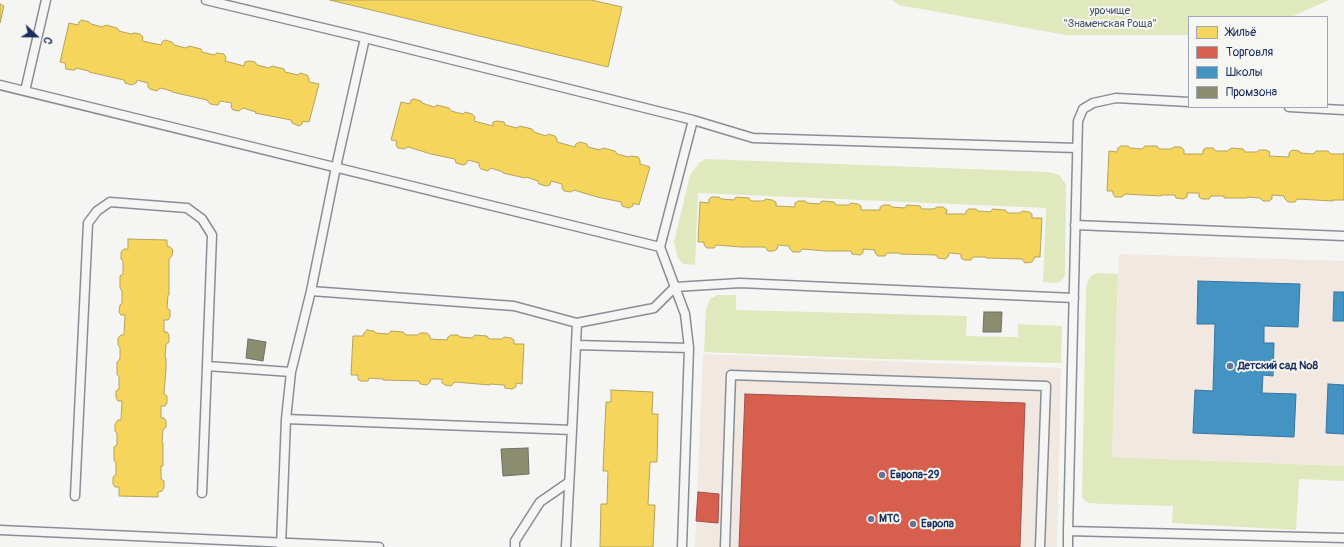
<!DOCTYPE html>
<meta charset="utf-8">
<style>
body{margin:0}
#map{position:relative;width:1344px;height:547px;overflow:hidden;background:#f5f5f3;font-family:Pangolin,sans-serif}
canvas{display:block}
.legend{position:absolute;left:1188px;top:16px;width:140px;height:92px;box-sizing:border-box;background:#f6f6f2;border:1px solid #9ea6b7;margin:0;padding:5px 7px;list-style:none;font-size:12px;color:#1b2f5e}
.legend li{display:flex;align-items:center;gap:8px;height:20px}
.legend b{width:20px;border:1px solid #9ea6b7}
.north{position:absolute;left:16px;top:16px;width:40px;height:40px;-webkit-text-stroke:3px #f6f6f2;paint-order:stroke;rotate:112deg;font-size:11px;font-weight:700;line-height:16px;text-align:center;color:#1b2f5e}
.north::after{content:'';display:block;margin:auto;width:14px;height:18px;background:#1b2f5e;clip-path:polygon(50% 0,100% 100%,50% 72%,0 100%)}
</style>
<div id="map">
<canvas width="1344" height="547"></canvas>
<ul class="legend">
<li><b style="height:11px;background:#f6d55c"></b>Жильё</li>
<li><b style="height:11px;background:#d6604d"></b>Торговля</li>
<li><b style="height:11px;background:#4393c3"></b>Школы</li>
<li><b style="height:11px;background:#8c8c6e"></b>Промзона</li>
</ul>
<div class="north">С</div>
</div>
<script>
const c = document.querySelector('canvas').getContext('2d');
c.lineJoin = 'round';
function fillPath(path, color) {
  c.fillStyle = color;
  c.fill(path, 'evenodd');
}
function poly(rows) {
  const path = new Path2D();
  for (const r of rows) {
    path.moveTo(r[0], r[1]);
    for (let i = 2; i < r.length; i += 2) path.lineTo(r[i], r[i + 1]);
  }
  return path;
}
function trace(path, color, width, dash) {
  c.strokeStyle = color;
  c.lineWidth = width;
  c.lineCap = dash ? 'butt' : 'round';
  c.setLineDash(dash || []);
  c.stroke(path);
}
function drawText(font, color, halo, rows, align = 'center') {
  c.font = font + ' Pangolin,sans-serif';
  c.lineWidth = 4;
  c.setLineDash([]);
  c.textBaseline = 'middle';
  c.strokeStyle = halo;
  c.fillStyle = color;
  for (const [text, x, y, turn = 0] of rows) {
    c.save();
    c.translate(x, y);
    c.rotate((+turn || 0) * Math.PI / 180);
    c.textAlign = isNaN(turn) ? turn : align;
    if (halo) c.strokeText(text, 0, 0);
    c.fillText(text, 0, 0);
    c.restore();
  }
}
const built = poly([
 [1119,254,1344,261,1344,466,1112,457],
 [703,354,1061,368,1057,547,695,547]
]);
const green = poly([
 [892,0,1329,0,1291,17,1189,17,1189,35,1066,35,899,5],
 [706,159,1049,172,1059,175,1066,184,1065,275,1061,281,1057,283,1043,282,1046,208,698,193,695,265,683,264,678,258,674,242,690,175,700,162],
 [1097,273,1118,274,1112,457,1344,466,1344,481,1299,479,1296,530,1172,523,1173,506,1103,504,1089,503,1085,501,1082,497,1086,291,1087,283,1091,276],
 [717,295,736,295,736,310,967,316,966,336,1018,337,1018,324,1062,326,1061,363,882,359,704,352,706,309,710,299]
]);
const homes = poly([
 [330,0,591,0,622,7,608,67,330,0],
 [0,4,4,6,0,23,0,4],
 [82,20,89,22,91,24,102,27,106,25,117,28,119,31,131,34,134,33,140,34,143,37,142,41,161,45,162,42,165,40,172,42,174,45,186,48,189,46,201,49,202,52,214,55,217,53,224,54,226,58,225,61,244,66,245,62,249,61,255,62,257,65,269,68,272,66,284,69,285,72,298,75,300,73,307,75,309,78,309,82,319,84,309,122,303,121,302,124,299,126,292,123,291,120,255,113,256,112,243,108,239,111,233,110,231,107,232,103,220,101,218,105,216,105,210,104,207,100,172,92,172,91,160,88,157,91,150,89,148,87,148,83,137,80,136,83,132,85,125,83,124,80,89,72,89,71,76,68,75,70,73,70,66,69,65,63,60,62,69,23,78,25,79,22,82,20],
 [414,99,421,101,422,103,434,107,437,105,449,108,451,111,463,114,465,112,472,114,475,117,474,121,493,126,493,122,497,121,504,122,505,125,517,128,520,126,532,129,534,132,546,136,548,134,555,136,557,139,557,142,575,147,576,144,580,142,587,144,588,147,600,150,603,148,615,151,617,154,629,157,631,156,638,157,640,160,640,164,650,167,639,205,633,203,633,206,629,208,622,206,621,202,597,197,574,190,571,192,564,191,562,188,562,184,551,181,550,185,546,186,539,184,538,181,526,177,525,178,503,173,503,172,491,168,488,171,481,169,479,166,479,163,468,160,466,164,463,165,456,163,455,159,431,154,408,147,404,149,398,148,396,145,397,141,391,140,401,102,410,104,411,100,414,99],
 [1121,146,1128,146,1130,148,1142,149,1145,146,1157,146,1159,149,1171,149,1174,147,1181,147,1184,150,1184,154,1203,154,1203,150,1206,148,1213,148,1216,151,1228,151,1231,148,1243,149,1245,152,1257,152,1259,150,1266,150,1270,152,1269,156,1289,157,1289,153,1292,150,1299,151,1301,153,1313,154,1316,151,1328,151,1331,154,1343,154,1344,153,1344,200,1333,200,1333,201,1297,199,1295,202,1288,202,1285,199,1284,196,1272,195,1272,199,1269,201,1263,201,1260,198,1247,197,1247,198,1224,198,1224,196,1211,196,1209,199,1202,199,1199,197,1199,193,1187,193,1187,197,1183,199,1176,198,1175,195,1161,195,1161,196,1125,194,1122,197,1115,197,1113,194,1113,191,1107,191,1109,151,1117,152,1118,148,1121,146],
 [712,197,719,197,721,199,734,200,736,197,749,198,751,201,763,201,766,199,772,200,776,202,776,206,795,207,795,203,798,201,805,201,807,203,819,204,822,201,834,202,836,205,849,205,851,203,858,204,861,206,861,210,880,210,880,207,884,205,890,205,892,207,905,208,907,205,920,206,922,209,934,209,937,207,943,207,947,210,946,214,966,214,966,211,969,209,976,209,978,211,990,212,993,209,1005,210,1008,213,1020,213,1022,211,1029,212,1032,214,1032,218,1042,218,1040,257,1034,257,1034,259,1032,262,1025,263,1022,259,986,258,986,257,973,257,971,260,964,260,961,258,961,254,949,253,948,257,945,259,938,258,936,255,900,254,900,253,887,253,885,256,878,256,875,253,875,250,863,249,863,253,860,255,852,254,851,251,826,251,802,249,800,252,793,252,790,249,789,246,778,245,777,249,774,251,768,251,765,247,741,247,716,245,714,248,707,248,704,245,704,242,698,242,700,202,709,203,709,199,712,197],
 [128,239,167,240,167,246,170,247,173,250,172,256,169,259,169,295,168,295,167,308,170,310,170,317,168,320,164,320,164,332,167,332,169,335,169,342,166,344,165,358,166,358,166,369,164,394,167,396,167,403,165,406,161,406,161,418,164,418,166,421,166,427,163,430,162,443,163,443,163,466,161,466,161,479,164,481,164,488,162,491,158,492,158,497,119,496,119,487,115,487,113,484,113,477,116,475,116,463,114,460,114,447,117,445,117,433,115,431,115,424,118,420,121,420,122,401,118,401,116,398,116,391,119,389,119,377,117,374,117,362,120,359,120,347,118,345,118,338,121,335,124,335,125,315,121,315,119,312,120,305,122,303,122,291,120,288,120,276,123,274,123,261,121,259,121,252,124,249,128,249,128,239],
 [367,330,374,331,376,333,388,334,391,331,403,332,406,335,418,335,420,333,427,333,430,336,430,339,447,340,448,337,451,335,458,335,460,337,472,338,475,335,487,336,489,339,502,339,504,337,511,338,514,340,514,344,524,344,522,384,516,383,516,387,512,389,505,388,504,385,490,384,490,385,455,382,451,386,445,385,442,383,442,379,431,379,430,382,427,385,420,384,419,381,383,380,383,379,369,378,368,381,360,381,358,379,358,375,351,375,353,336,363,336,364,333,367,330],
 [611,390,653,392,652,414,658,414,657,462,650,462,648,505,655,505,653,547,600,547,601,504,607,504,608,471,603,471,606,402,611,402,611,390]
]);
const shops = poly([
 [745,394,1025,403,1020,547,739,547,745,394],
 [698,492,719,494,718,523,696,521,698,492]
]);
const schools = poly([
 [1198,281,1300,284,1298,327,1264,326,1264,343,1274,343,1273,376,1263,375,1262,393,1296,394,1294,437,1193,433,1195,390,1213,391,1215,324,1197,324,1198,281],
 [1334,292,1344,292,1344,321,1333,321,1334,292],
 [1328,384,1344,385,1344,434,1326,433,1328,384]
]);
const industry = poly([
 [984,312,1002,312,1001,332,983,332,984,312],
 [248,339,266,342,263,361,246,358,248,339],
 [528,448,529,474,503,476,501,449,528,448]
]);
const lane = poly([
 [206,0,365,38,336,167,311,291,291,372,286,419,281,547],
 [0,85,660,247,693,120,365,38],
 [25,91,46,0],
 [1289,107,1344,110],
 [693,120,753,138,1077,148],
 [1075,225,1344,236],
 [660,247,685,314,689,348,682,547],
 [577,323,654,308,675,287,740,283,1074,298],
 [576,345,689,348],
 [286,419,572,430,577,323,514,306,311,291],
 [202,493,207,366],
 [75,496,88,223,97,211,110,202,187,208,202,219,212,235,207,366,291,372],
 [0,530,379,547],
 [1068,531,1078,121,1083,109,1093,103,1116,98,1189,102],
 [515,547,515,541,540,502,569,482],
 [566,547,572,430],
 [725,547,731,375,1046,386,1040,547],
 [1068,547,1068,531,1344,538]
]);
const markers = [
 [1230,366,4,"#677492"],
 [882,475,4,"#677492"],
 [871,519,4,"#677492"],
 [913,524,4,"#677492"]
];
const parkNames = [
 ["урочище",1110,11],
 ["\"Знаменская Роща\"",1110,24]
];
const poiNames = [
 ["Детский сад №8",1238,366],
 ["Европа-29",890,475],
 ["МТС",879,519],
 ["Европа",921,524]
];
fillPath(built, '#f0e8e1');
fillPath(green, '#e0e9be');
fillPath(homes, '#f6d55c');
trace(homes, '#b4a35d', 1);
fillPath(shops, '#d6604d');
trace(shops, '#9e5152', 1);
fillPath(schools, '#4393c3');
trace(schools, '#3775a5', 1);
fillPath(industry, '#8c8c6e');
trace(industry, '#6a7069', 1);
trace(lane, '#898d95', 11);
trace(lane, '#f5f5f3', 8);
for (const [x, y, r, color] of markers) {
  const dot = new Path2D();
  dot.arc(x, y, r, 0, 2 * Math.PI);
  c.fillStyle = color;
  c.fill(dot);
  trace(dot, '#f6f6f2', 1.5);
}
drawText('11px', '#3f5268', '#f6f6f2', parkNames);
drawText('bold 11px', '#1b2f5e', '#f6f6f2', poiNames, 'left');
</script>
